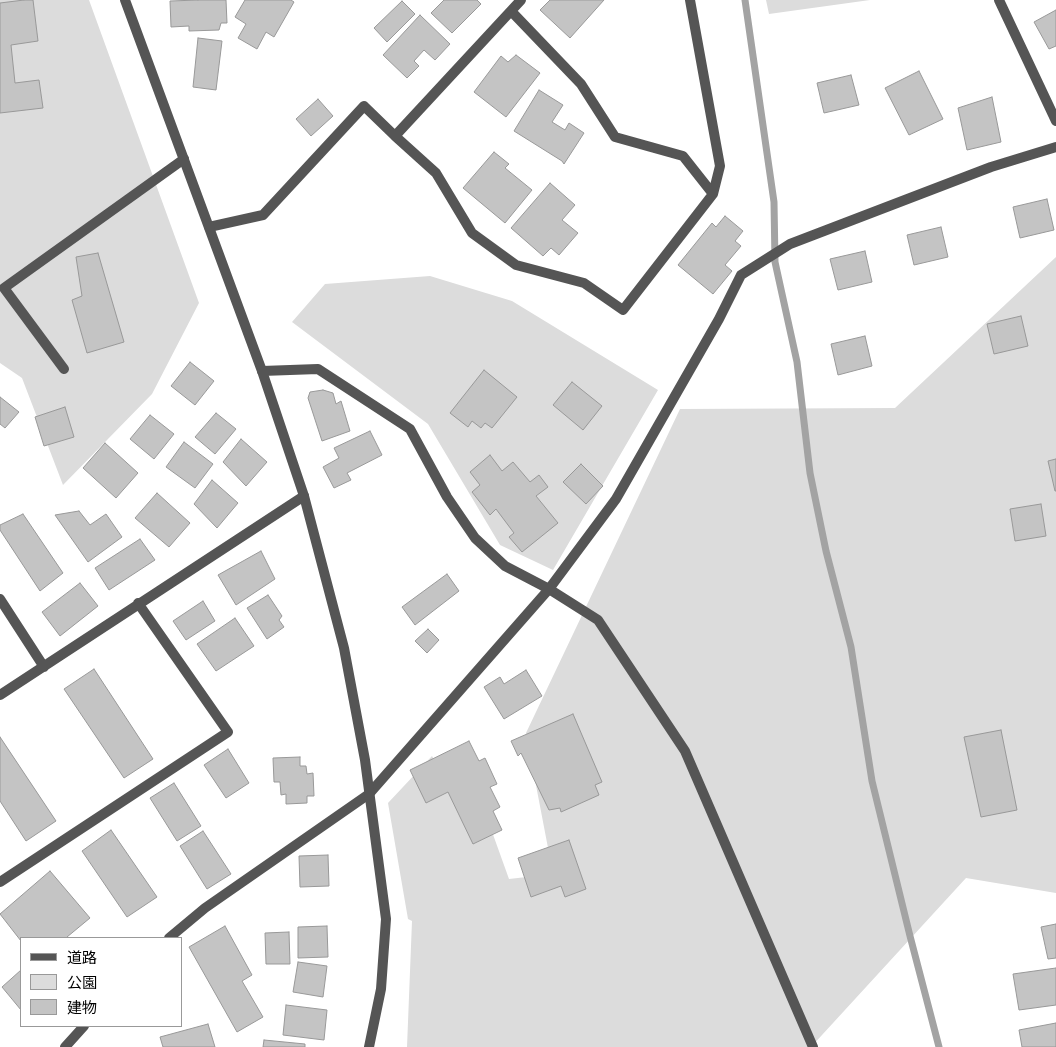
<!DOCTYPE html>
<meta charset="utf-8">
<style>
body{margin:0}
#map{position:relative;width:1056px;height:1047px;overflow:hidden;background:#fff;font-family:"Alegreya Sans","Noto Sans JP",sans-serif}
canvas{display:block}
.legend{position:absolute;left:20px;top:937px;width:162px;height:90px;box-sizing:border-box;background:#fff;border:1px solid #999;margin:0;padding:6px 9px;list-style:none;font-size:15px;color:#000}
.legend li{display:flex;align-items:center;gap:10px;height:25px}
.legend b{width:25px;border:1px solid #999}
</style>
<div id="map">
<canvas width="1056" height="1047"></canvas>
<ul class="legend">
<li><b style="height:6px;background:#555"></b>道路</li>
<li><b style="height:14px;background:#dcdcdc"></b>公園</li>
<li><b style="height:14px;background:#c4c4c4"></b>建物</li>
</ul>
</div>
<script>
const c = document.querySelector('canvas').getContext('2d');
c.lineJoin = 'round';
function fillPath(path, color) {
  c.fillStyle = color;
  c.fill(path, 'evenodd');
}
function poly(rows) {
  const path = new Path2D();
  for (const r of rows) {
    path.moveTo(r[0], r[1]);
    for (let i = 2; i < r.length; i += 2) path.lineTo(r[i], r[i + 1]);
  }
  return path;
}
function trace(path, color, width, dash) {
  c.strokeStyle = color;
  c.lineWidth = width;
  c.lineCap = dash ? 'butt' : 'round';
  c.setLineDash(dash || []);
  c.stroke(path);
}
const green = poly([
 [0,0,89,0,199,303,152,394,63,485,22,378,0,363],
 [766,0,870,0,769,14],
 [1056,257,1056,893,966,878,811,1047,407,1047,412,921,408,919,388,803,432,756,465,819,486,815,509,879,553,874,526,733,680,409,895,408],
 [430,276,512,301,658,390,553,570,500,545,428,424,292,322,325,284]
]);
const stream = poly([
 [745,0,774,202,775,262,797,362,810,473,826,551,851,647,872,781,910,936,939,1047]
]);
const building = poly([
 [24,0,33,0,38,41,11,45,15,83,39,80,43,108,0,113,0,3,24,0],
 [198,0,226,0,227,23,221,23,219,30,189,31,189,26,171,27,170,1,198,0],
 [245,0,291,0,294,2,274,37,266,32,257,49,238,38,246,24,235,17,245,0],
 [444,0,477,0,481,4,452,33,431,13,444,0],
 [550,0,604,0,570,38,540,10,550,0],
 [402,1,415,14,387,42,374,28,402,1],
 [1056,10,1056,46,1049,49,1034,22,1056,10],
 [420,15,450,44,435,60,424,50,414,61,419,66,407,78,383,55,420,15],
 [198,38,222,41,216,90,193,87,198,38],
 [516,55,540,73,506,117,474,92,501,56,508,62,516,55],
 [919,71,943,119,909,135,885,88,919,71],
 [851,75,859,105,824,113,817,83,851,75],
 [539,90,563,105,552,122,565,130,569,123,584,133,564,164,562,161,514,131,539,90],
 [992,97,1001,142,967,150,958,108,992,97],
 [318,99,333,116,311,136,296,119,318,99],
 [494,152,509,164,505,168,532,190,505,223,463,188,494,152],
 [550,183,575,205,562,220,578,233,559,255,551,248,543,256,511,228,550,183],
 [1047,199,1054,230,1020,238,1013,207,1047,199],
 [725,216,743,231,735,241,741,246,725,265,732,271,713,294,678,265,712,223,716,227,725,216],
 [941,227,948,257,914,265,907,235,941,227],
 [865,251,872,282,838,290,830,259,865,251],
 [98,253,124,342,87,353,72,300,82,296,76,257,98,253],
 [1021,316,1028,346,994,354,987,324,1021,316],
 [865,336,872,366,838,375,831,344,865,336],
 [190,362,214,381,195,405,171,386,190,362],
 [484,370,517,397,492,428,485,423,481,428,472,421,468,427,450,413,484,370],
 [572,382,602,406,583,430,553,405,572,382],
 [323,390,333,393,336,404,341,401,350,431,322,441,308,398,310,392,323,390],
 [0,397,19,412,5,428,0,424,0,397],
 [65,407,74,437,44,446,35,417,65,407],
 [216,413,236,429,215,454,195,437,216,413],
 [150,415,174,434,154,459,130,439,150,415],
 [370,431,382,455,347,473,351,480,334,488,323,467,339,458,334,448,370,431],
 [241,439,267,462,246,486,223,462,241,439],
 [184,442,213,464,195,488,166,467,184,442],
 [105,443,138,473,116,498,83,468,105,443],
 [490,455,502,471,513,462,530,482,539,475,548,487,536,496,558,523,522,552,509,537,514,533,496,509,490,515,472,492,480,485,470,472,490,455],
 [1056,459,1056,491,1055,491,1048,461,1056,459],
 [581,464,603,486,586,504,563,482,581,464],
 [212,480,238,503,217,528,194,504,212,480],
 [157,493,190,523,169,547,135,518,157,493],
 [1041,504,1046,536,1015,541,1010,509,1041,504],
 [79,511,90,525,106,514,122,537,88,562,55,515,79,511],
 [23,514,63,573,40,591,0,530,0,525,23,514],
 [140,539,155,560,109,590,95,568,140,539],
 [261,551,275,579,236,605,218,575,261,551],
 [447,574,459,591,415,625,402,607,447,574],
 [80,583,98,606,60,636,42,612,80,583],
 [268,595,282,616,279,620,284,627,267,639,247,608,268,595],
 [203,601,215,621,186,640,173,621,203,601],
 [235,618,254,646,216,671,197,644,235,618],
 [428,629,439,640,427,653,415,641,428,629],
 [94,669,153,759,124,778,64,689,94,669],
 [526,670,542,696,504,719,484,687,500,677,504,684,526,670],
 [573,714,602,782,595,785,599,795,561,812,560,808,549,810,521,753,518,756,511,741,573,714],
 [1001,730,1017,810,981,817,964,737,1001,730],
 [0,737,56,821,26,841,0,801,0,737],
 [469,741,479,761,485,758,497,784,490,787,500,807,493,811,502,830,473,844,448,792,426,803,410,770,469,741],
 [228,749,249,783,226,798,204,765,228,749],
 [300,757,300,766,306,766,307,774,313,773,314,796,307,796,307,803,286,804,286,794,281,795,280,782,274,782,273,758,300,757],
 [174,783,201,826,177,841,150,798,174,783],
 [111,830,157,897,127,917,82,851,111,830],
 [203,831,231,874,207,889,180,846,203,831],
 [569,840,586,889,565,897,561,886,531,897,518,858,569,840],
 [328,855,329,886,300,887,299,856,328,855],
 [50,871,90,918,67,937,68,938,21,938,21,941,0,914,50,871],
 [1056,924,1056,958,1048,959,1041,927,1056,924],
 [225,926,252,975,242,981,263,1017,237,1032,189,947,225,926],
 [327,926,328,957,298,958,298,927,327,926],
 [289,932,290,964,266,964,265,933,289,932],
 [298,962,327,966,323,997,293,992,298,962],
 [1056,968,1056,1005,1019,1010,1013,974,1056,968],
 [21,970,21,1010,2,987,21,970],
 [286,1005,327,1010,324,1040,283,1035,286,1005],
 [1056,1023,1056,1047,1022,1047,1019,1030,1056,1023],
 [208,1024,215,1047,163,1047,160,1037,208,1024],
 [264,1040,305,1044,305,1047,263,1047,264,1040]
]);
const minor = poly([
 [521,0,395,136,436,173,472,233,516,265,584,283,623,310,713,194,720,166,690,0],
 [999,0,1056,121],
 [511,11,581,84,615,137,683,156,713,194],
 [209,227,263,215,364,106,395,136],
 [64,369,4,288,184,159],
 [262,371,318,369,410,429,447,497,475,538,505,566,549,589,598,620,685,751,813,1047],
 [0,599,44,667],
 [0,695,304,496],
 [0,882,228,732,138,603],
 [169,938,205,908,369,794,549,589,616,499,719,319,741,275,790,244,991,167,1056,147],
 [65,1047,84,1026]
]);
const tertiary = poly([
 [125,0,262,371,304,496,344,648,365,760,386,919,381,989,369,1047]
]);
fillPath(green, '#dcdcdc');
trace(stream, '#a3a3a3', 7);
fillPath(building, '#c4c4c4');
trace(building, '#999', 1);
trace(minor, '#555', 10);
trace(tertiary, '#555', 10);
</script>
